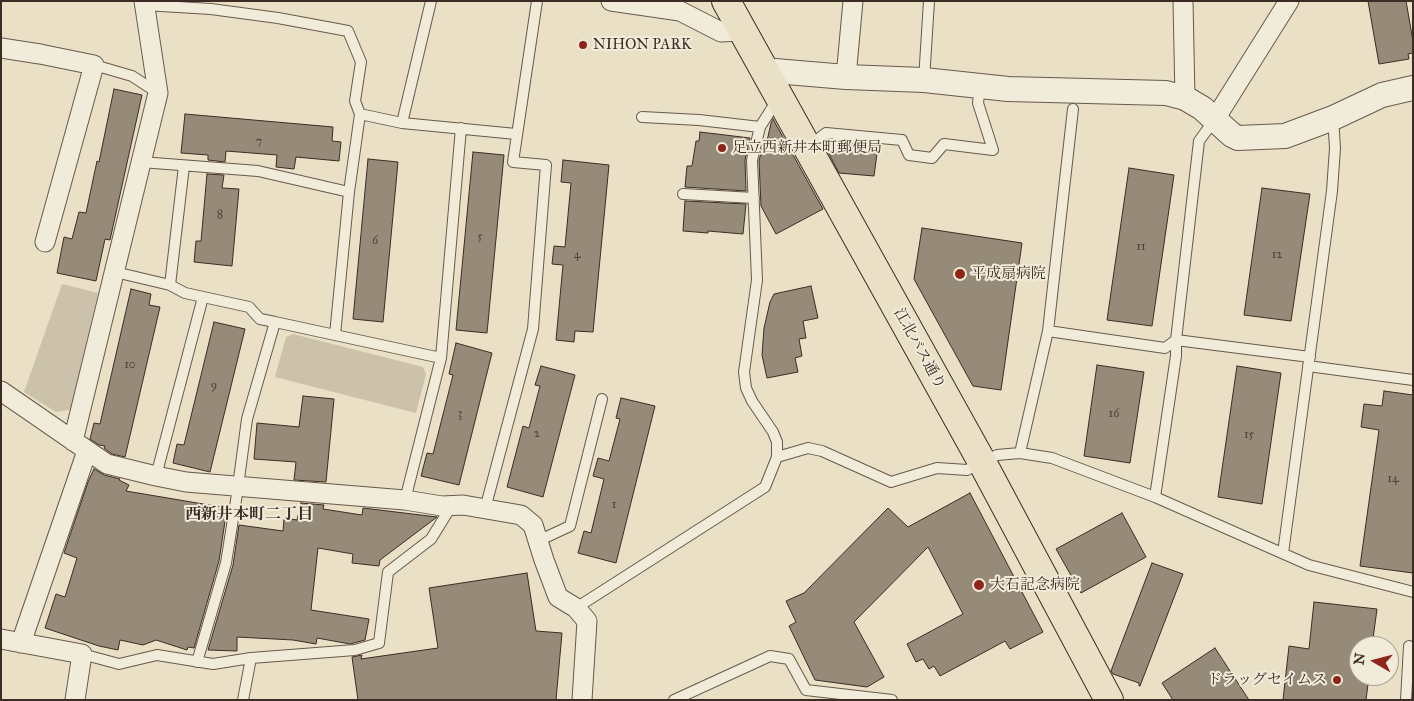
<!DOCTYPE html>
<meta charset="utf-8">
<style>
body{margin:0}
#map{position:relative;width:1414px;height:701px;overflow:hidden;background:#e9e0c5;font-family:"IM FELL Great Primer",serif}
canvas{display:block}
.frame{position:absolute;inset:0;border:2px solid #3c2c25;pointer-events:none}
.north{position:absolute;left:1349px;top:636px;width:50px;height:50px;box-sizing:border-box;background:#f1ebd9;border:1px solid #a99f91;border-radius:50%;rotate:278deg;font-size:14px;font-weight:700;line-height:20px;text-align:center;color:#3c2c25}
.north::after{content:'';display:block;margin:auto;width:18px;height:22px;background:#8f2418;clip-path:polygon(50% 0,100% 100%,50% 72%,0 100%)}
</style>
<div id="map">
<canvas width="1414" height="701"></canvas>
<div class="frame"></div>
<div class="north">N</div>
</div>
<script>
const c = document.querySelector('canvas').getContext('2d');
c.lineJoin = 'round';
function fillPath(path, color) {
  c.fillStyle = color;
  c.fill(path, 'evenodd');
}
function poly(rows) {
  const path = new Path2D();
  for (const r of rows) {
    path.moveTo(r[0], r[1]);
    for (let i = 2; i < r.length; i += 2) path.lineTo(r[i], r[i + 1]);
  }
  return path;
}
function trace(path, color, width, dash) {
  c.strokeStyle = color;
  c.lineWidth = width;
  c.lineCap = dash ? 'butt' : 'round';
  c.setLineDash(dash || []);
  c.stroke(path);
}
function drawText(font, color, halo, rows, align = 'center') {
  c.font = font + ' "IM FELL Great Primer","Noto Serif JP",serif';
  c.lineWidth = 4;
  c.setLineDash([]);
  c.textBaseline = 'middle';
  c.strokeStyle = halo;
  c.fillStyle = color;
  for (const [text, x, y, turn = 0] of rows) {
    c.save();
    c.translate(x, y);
    c.rotate((+turn || 0) * Math.PI / 180);
    c.textAlign = isNaN(turn) ? turn : align;
    if (halo) c.strokeText(text, 0, 0);
    c.fillText(text, 0, 0);
    c.restore();
  }
}
const green = poly([
 [62,284,98,293,70,410,56,412,24,392],
 [293,334,423,367,426,374,416,413,275,377,286,337]
]);
const building = poly([
 [1368,1,1406,1,1413,41,1413,53,1408,54,1409,59,1379,64,1368,1],
 [114,89,142,95,110,240,105,239,96,281,57,273,64,237,72,239,79,212,86,213,97,161,99,162,114,89],
 [185,114,333,127,332,141,341,142,339,161,296,157,294,169,276,167,277,155,226,151,225,162,208,160,208,155,181,153,185,114],
 [773,119,823,209,776,234,761,206,759,161,764,140,767,141,771,123,773,119],
 [700,132,750,138,745,160,746,191,685,187,687,166,692,166,696,141,699,141,700,132],
 [828,140,878,146,874,176,839,173,827,150,828,140],
 [473,152,504,155,487,333,456,330,473,152],
 [368,159,398,162,383,322,353,319,368,159],
 [563,160,609,165,593,332,575,331,574,342,556,340,563,265,552,264,554,246,565,247,571,183,561,182,563,160],
 [1129,168,1174,175,1152,326,1107,320,1129,168],
 [207,174,224,175,222,188,239,189,232,266,194,262,196,241,201,241,207,174],
 [1262,188,1310,194,1291,321,1244,315,1262,188],
 [685,201,746,204,743,234,708,231,708,233,683,231,685,201],
 [922,228,1022,243,1001,390,973,386,914,279,922,228],
 [811,286,818,318,803,321,806,338,799,339,802,356,795,358,798,372,767,378,762,355,764,328,770,302,774,294,811,286],
 [131,289,151,294,149,305,160,307,125,457,112,454,104,448,105,446,99,445,90,439,94,423,100,424,131,289],
 [214,322,245,329,210,472,173,463,177,444,184,445,214,322],
 [456,343,492,353,459,485,421,476,427,453,433,454,453,375,449,374,456,343],
 [1097,365,1144,372,1130,463,1084,456,1097,365],
 [541,366,575,375,543,497,507,487,523,426,529,428,540,386,535,385,541,366],
 [1237,366,1281,373,1262,504,1218,497,1237,366],
 [1384,391,1413,395,1413,573,1360,566,1379,430,1361,427,1364,404,1382,406,1384,391],
 [303,396,334,399,326,482,294,480,296,462,254,459,257,423,299,427,303,396],
 [621,398,655,406,616,563,578,553,584,531,591,533,604,479,593,476,598,458,609,461,620,419,616,418,621,398],
 [94,469,104,475,120,479,119,480,129,485,126,491,227,508,219,561,194,648,188,647,187,650,156,640,143,645,120,640,118,650,99,646,45,628,56,594,65,597,77,558,64,553,88,482,94,469],
 [970,493,1043,632,1010,649,1005,641,940,676,934,666,929,669,923,659,916,662,907,644,963,614,928,547,854,622,884,677,867,687,815,680,789,626,796,622,786,601,804,593,888,508,908,527,970,493],
 [301,503,324,505,323,509,362,515,363,508,437,517,380,560,379,566,352,563,353,554,318,548,311,610,369,619,365,640,350,644,317,638,316,644,293,640,237,637,237,651,208,650,233,565,239,525,283,531,284,518,297,520,301,503],
 [1122,513,1146,557,1081,593,1056,549,1122,513],
 [1152,563,1183,574,1140,686,1139,686,1139,683,1113,674,1111,671,1152,563],
 [527,573,536,631,562,633,556,700,358,700,352,657,362,655,361,659,438,648,429,588,527,573],
 [1314,602,1377,609,1372,646,1359,646,1359,676,1369,676,1366,700,1283,700,1289,646,1309,649,1314,602],
 [1215,648,1249,700,1173,700,1162,683,1215,648]
]);
const service = poly([
 [144,5,211,9,278,18,348,31,361,62,355,101,360,114,402,123,516,134],
 [94,65,132,76,158,93],
 [924,80,929,1],
 [642,117,699,120,760,127],
 [402,123,431,1],
 [809,146,826,133,902,140,909,155,932,158,944,144,993,150,978,103,980,86],
 [141,162,258,171,349,192],
 [683,194,754,198],
 [115,272,170,285,185,293,249,307,260,319,275,322],
 [170,285,184,166],
 [1048,331,1165,348,1176,340,1310,357],
 [335,335,349,192,360,114],
 [1308,366,1413,380],
 [1020,453,1052,458,1155,497,1309,565,1413,592],
 [777,457,808,448,822,451,891,482,937,468,967,470,997,455,1020,453,1048,331,1073,109],
 [156,476,203,297],
 [1155,497,1176,356,1176,340,1199,141,1215,119],
 [405,500,441,358,461,128],
 [485,509,533,329,546,165,513,162,537,1],
 [538,541,570,526,602,399],
 [1283,553,1332,191,1335,148,1333,118],
 [576,608,765,487,777,457,777,442,773,432,752,401,746,388,744,372,757,280,752,160,760,127,777,100],
 [82,654,119,664,157,655,213,664,251,658,355,650,379,643,388,572,431,539,452,505],
 [197,662,226,563,237,494,247,419,275,322,441,358],
 [243,700,251,658],
 [674,700,770,656,789,659,806,690,892,700],
 [1406,700,1409,646]
]);
const minor = poly([
 [611,1,680,11,721,32,741,31],
 [1183,1,1185,98],
 [1,48,40,54,94,65,45,242],
 [846,77,853,1],
 [1215,119,1289,1],
 [1,391,107,464,156,476,186,482,405,500,442,506,463,505,521,515,533,525,544,560,558,597,576,608,587,621,582,700],
 [73,441,158,93,144,1],
 [1,639,82,654,75,700],
 [21,643,87,451]
]);
const tertiary = poly([
 [763,70,846,77,924,80,1008,89,1166,93,1185,98,1202,108,1232,135,1238,138,1285,136,1333,118,1382,95,1413,88]
]);
const primary = poly([
 [726,1,982,462,1109,700]
]);
const markers = [
 [583,45,5,"#8f2418"],
 [722,148,5,"#8f2418"],
 [960,274,6,"#8f2418"],
 [979,585,6,"#8f2418"],
 [1337,680,5,"#8f2418"]
];
const numberNames = [
 ["7",259,142],
 ["8",220,215],
 ["5",480,237],
 ["6",375,241],
 ["11",1141,247],
 ["4",577,255],
 ["12",1277,255],
 ["10",130,365],
 ["9",214,386],
 ["3",460,414],
 ["16",1114,414],
 ["2",537,434],
 ["15",1249,435],
 ["14",1393,479],
 ["1",614,505]
];
const poiNames = [
 ["NIHON PARK",593,45],
 ["足立西新井本町郵便局",732,148],
 ["平成扇病院",971,274],
 ["大石記念病院",990,585],
 ["ドラッグセイムス",1327,680,"right"]
];
const streetNames = [
 ["江北バス通り",919,349,61]
];
const neighbourhoodNames = [
 ["西新井本町二丁目",249,515]
];
fillPath(green, '#ccc1aa');
fillPath(building, '#968a78');
trace(building, '#3c2c25', 1);
trace(service, '#67594d', 12);
trace(minor, '#67594d', 21);
trace(tertiary, '#67594d', 26);
trace(primary, '#3c2c25', 30);
trace(service, '#f1ebd9', 10);
trace(minor, '#f1ebd9', 19);
trace(tertiary, '#f1ebd9', 24);
trace(primary, '#e9e0c5', 28);
for (const [x, y, r, color] of markers) {
  const dot = new Path2D();
  dot.arc(x, y, r, 0, 2 * Math.PI);
  c.fillStyle = color;
  c.fill(dot);
  trace(dot, '#f1ebd9', 2);
}
drawText('12px', '#52443a', null, numberNames);
drawText('15px', '#3c2c25', '#f1ebd9', poiNames, 'left');
drawText('15px', '#3c2c25', '#f1ebd9', streetNames);
drawText('bold 16px', '#3c2c25', '#f1ebd9', neighbourhoodNames);
</script>
